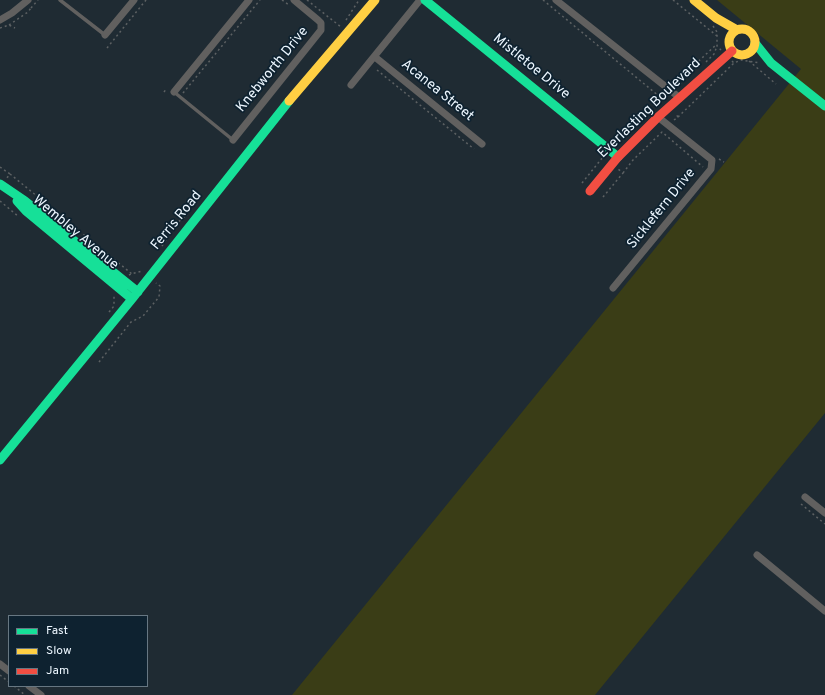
<!DOCTYPE html>
<style>
body{margin:0}
#map{position:relative;width:825px;height:695px;overflow:hidden;background:#1f2b33;font-family:Overpass,sans-serif}
canvas{display:block}
.legend{position:absolute;left:8px;top:615px;width:140px;height:72px;box-sizing:border-box;background:#0e2230;border:1px solid #677782;margin:0;padding:5px 7px;list-style:none;font-size:12px;color:#ecf6fe}
.legend li{display:flex;align-items:center;gap:8px;height:20px}
.legend b{width:20px;border:1px solid #677782}
</style>
<div id="map">
<canvas width="825" height="695"></canvas>
<ul class="legend">
<li><b style="height:5px;background:#16e098"></b>Fast</li>
<li><b style="height:5px;background:#ffcf43"></b>Slow</li>
<li><b style="height:5px;background:#f24e42"></b>Jam</li>
</ul>
</div>
<script>
const c = document.querySelector('canvas').getContext('2d');
c.lineJoin = 'round';
function fillPath(path, color) {
  c.fillStyle = color;
  c.fill(path, 'evenodd');
}
function poly(rows) {
  const path = new Path2D();
  for (const r of rows) {
    if (r.length === 3) {
      path.moveTo(r[0] + r[2], r[1]);
      path.arc(r[0], r[1], r[2], 0, 2 * Math.PI);
      continue;
    }
    path.moveTo(r[0], r[1]);
    for (let i = 2; i < r.length; i += 2) path.lineTo(r[i], r[i + 1]);
  }
  return path;
}
function trace(path, color, width, dash) {
  c.strokeStyle = color;
  c.lineWidth = width;
  c.lineCap = dash ? 'butt' : 'round';
  c.setLineDash(dash || []);
  c.stroke(path);
}
function drawText(font, color, halo, rows, align = 'center') {
  c.font = font + ' Overpass,sans-serif';
  c.lineWidth = 3.5;
  c.setLineDash([]);
  c.textBaseline = 'middle';
  c.strokeStyle = halo;
  c.fillStyle = color;
  for (const [text, x, y, turn = 0] of rows) {
    c.save();
    c.translate(x, y);
    c.rotate((+turn || 0) * Math.PI / 180);
    c.textAlign = isNaN(turn) ? turn : align;
    if (halo) c.strokeText(text, 0, 0);
    c.fillText(text, 0, 0);
    c.restore();
  }
}
const green = poly([
 [717,0,825,0,825,413,595,695,292,695,801,69]
]);
const path = poly([
 [282,0,289,5],
 [307,0,341,27],
 [543,0,660,97],
 [673,0,717,36],
 [31,8,38,0],
 [346,20,359,0],
 [9,25,28,12,31,8,30,7],
 [713,26,717,32,717,46,721,50],
 [0,28,9,25,15,28],
 [107,48,146,0],
 [732,61,734,63,741,60,760,63],
 [749,61,776,84],
 [706,62,714,54,717,46],
 [377,70,474,149],
 [673,85,717,44],
 [675,86,682,83],
 [164,92,167,88],
 [183,93,260,0],
 [659,104,666,96],
 [678,117,734,63],
 [674,120,678,117,675,113],
 [613,143,664,95],
 [719,159,724,162],
 [0,167,10,174,6,179],
 [623,173,633,160,662,132,703,167],
 [10,174,132,274],
 [582,183,603,157],
 [603,197,623,173,618,169],
 [0,201,19,217],
 [162,246,178,222,187,215],
 [129,275,131,274,142,271],
 [109,312,114,306,114,296],
 [99,362,131,322,143,316,159,297,160,286,156,283],
 [801,504,825,524],
 [0,675,9,682],
 [14,686,25,695]
]);
const lane = poly([
 [60,0,105,35],
 [174,92,233,140]
]);
const street = poly([
 [556,0,680,98],
 [0,20,12,13,28,0],
 [105,35,134,0],
 [375,57,482,144],
 [351,85,420,0],
 [174,92,249,0],
 [233,140,321,30,321,23,318,20,294,0],
 [613,288,711,169,712,160,658,117],
 [805,497,825,513],
 [757,555,825,611],
 [0,664,9,671],
 [29,686,41,695]
]);
const fast = poly([
 [425,0,618,157],
 [755,43,771,63,825,106],
 [0,184,25,201,138,292],
 [17,201,26,211,132,299],
 [0,460,132,299,289,101]
]);
const slow = poly([
 [694,0,716,18,737,30],
 [742,42,13],
 [289,101,375,0]
]);
const jam = poly([
 [590,191,618,157,658,117,732,51]
]);
const streetNames = [
 ["Mistletoe Drive",531,67,39],
 ["Knebworth Drive",273,70,-51],
 ["Acanea Street",437,91,39],
 ["Everlasting Boulevard",650,109,-44],
 ["Sicklefern Drive",662,209,-51],
 ["Ferris Road",177,221,-51],
 ["Wembley Avenue",75,233,40]
];
fillPath(green, '#3a3d16');
trace(path, '#5d6163', 1.5, [2, 3]);
trace(lane, '#61605f', 3.5);
trace(street, '#61605f', 7);
trace(fast, '#16e098', 9);
trace(slow, '#ffcf43', 9);
trace(jam, '#f24e42', 9);
drawText('14px', '#ecf6fe', '#0e2230', streetNames);
</script>
